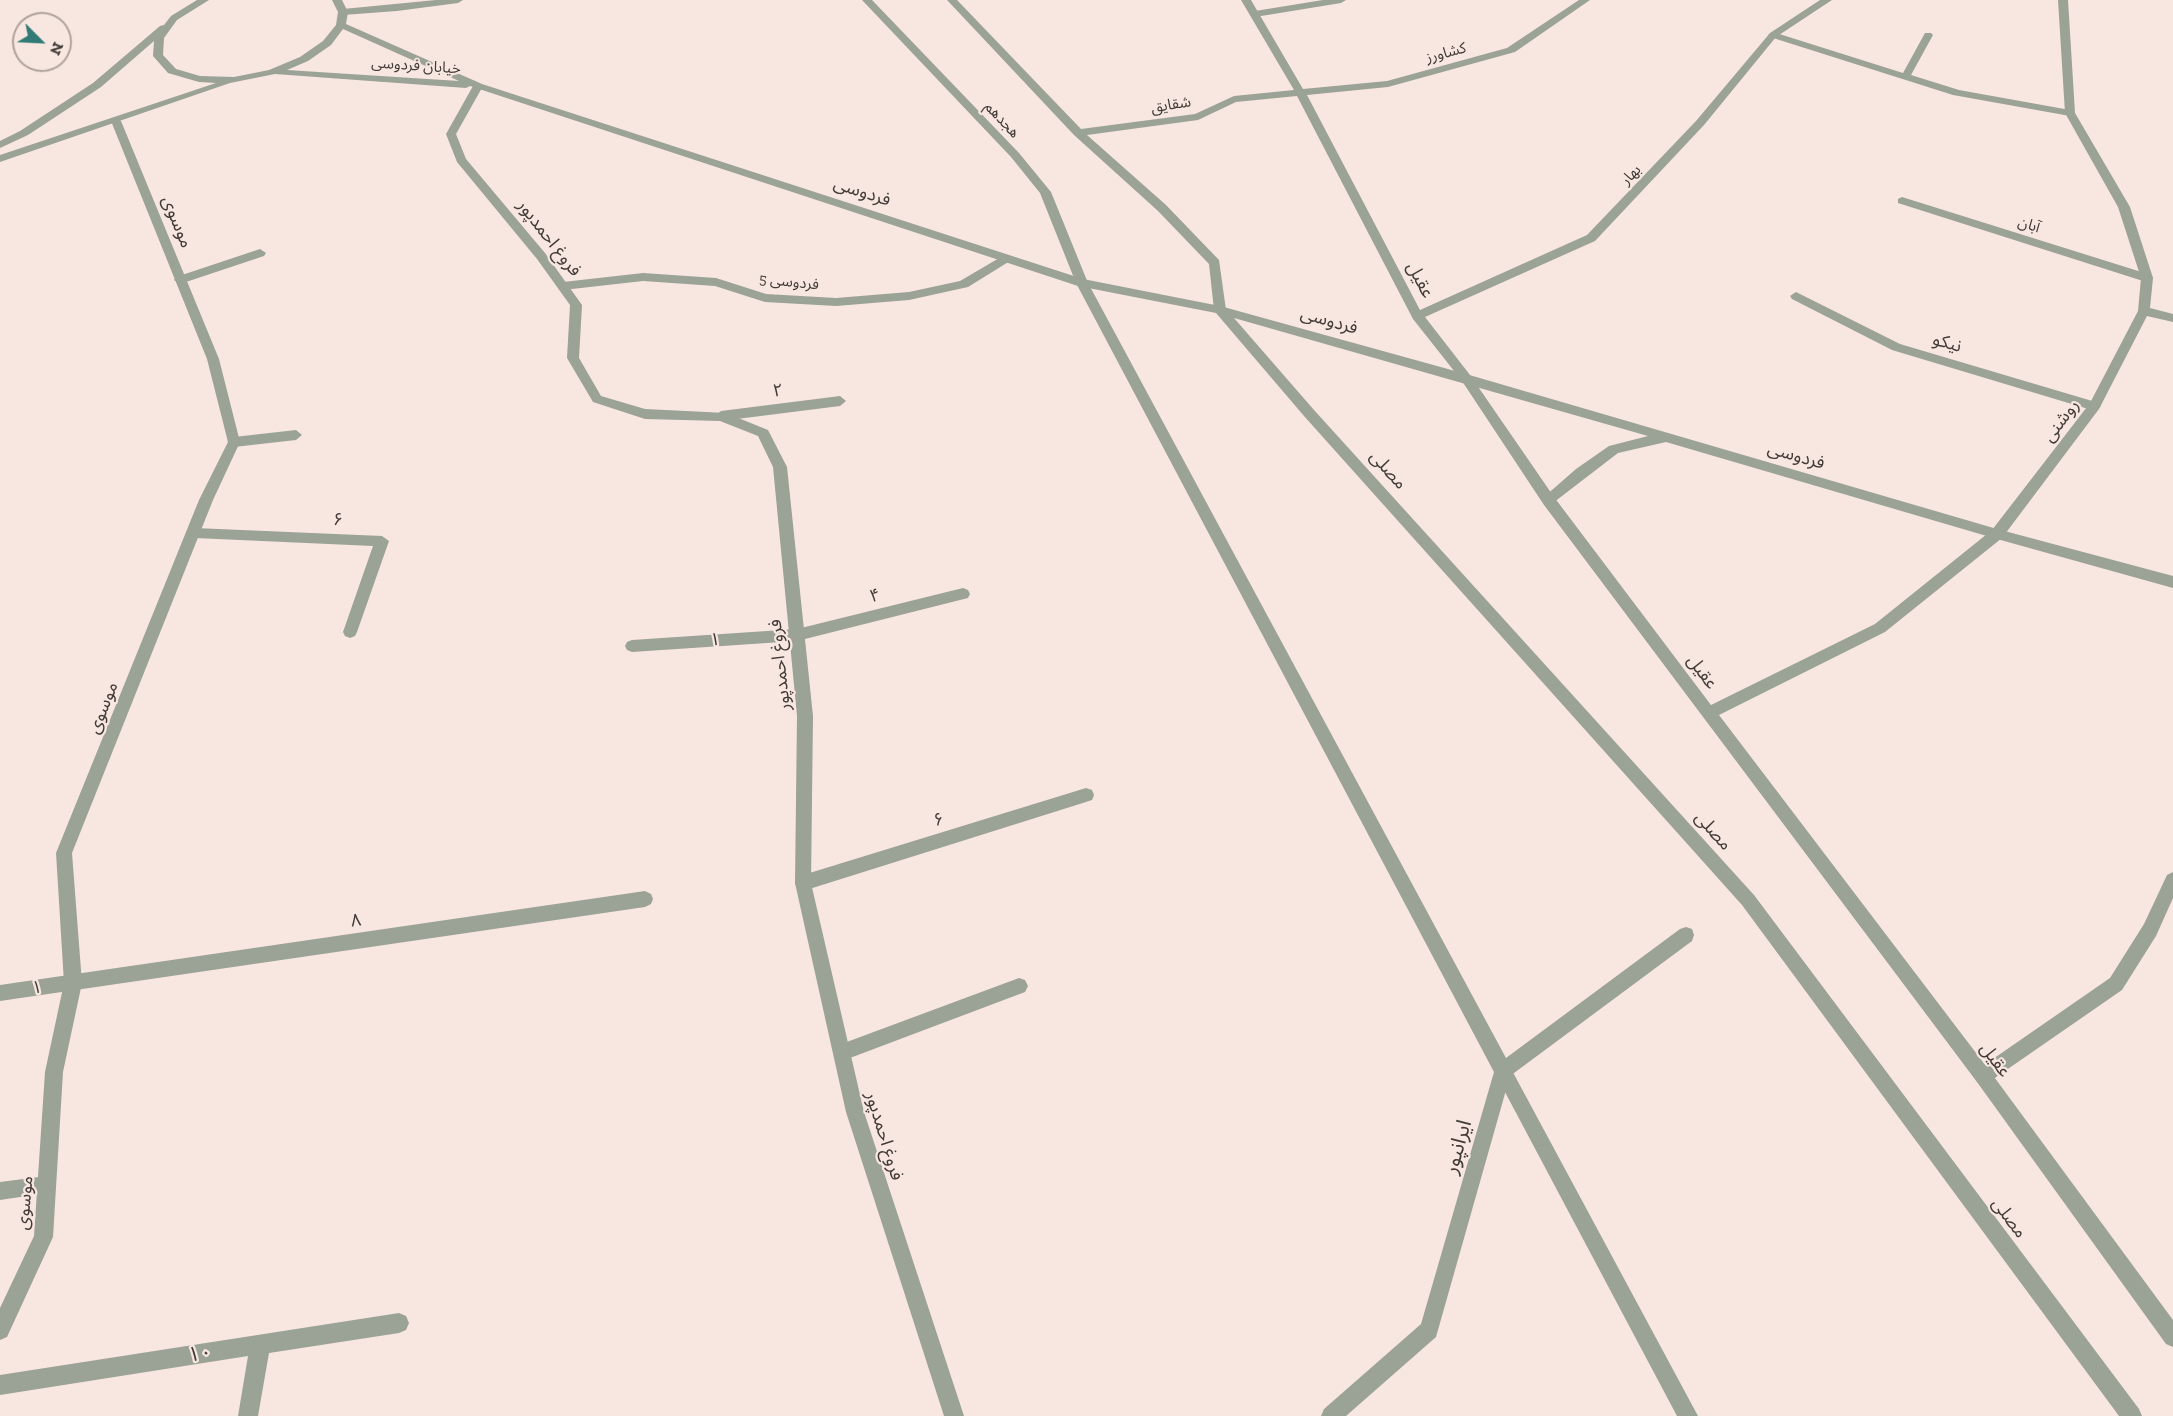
<!DOCTYPE html>
<meta charset="utf-8">
<style>
body{margin:0}
#map{position:relative;width:2173px;height:1416px;overflow:hidden;background:#f8e7e1;font-family:"Zilla Slab",serif}
canvas{display:block}
.north{position:absolute;left:12px;top:12px;width:60px;height:60px;box-sizing:border-box;background:#f8e7e1;border:2px solid #afa29d;border-radius:50%;rotate:114deg;font-size:16px;font-weight:700;line-height:24px;text-align:center;color:#423b38}
.north::after{content:'';display:block;margin:auto;width:21px;height:27px;background:#327a75;clip-path:polygon(50% 0,100% 100%,50% 72%,0 100%)}
</style>
<div id="map">
<canvas width="2173" height="1416"></canvas>
<div class="north">N</div>
</div>
<script>
const c = document.querySelector('canvas').getContext('2d');
c.lineJoin = 'round';
function poly(rows) {
  const path = new Path2D();
  for (const r of rows) {
    path.moveTo(r[0], r[1]);
    for (let i = 2; i < r.length; i += 2) path.lineTo(r[i], r[i + 1]);
  }
  return path;
}
function fillPath(path, color) {
  c.fillStyle = color;
  c.fill(path, 'evenodd');
}
function drawText(font, color, halo, rows, align = 'center') {
  c.font = font + ' "Zilla Slab","Noto Sans Arabic",serif';
  c.lineWidth = 4.5;
  c.setLineDash([]);
  c.textBaseline = 'middle';
  c.strokeStyle = halo;
  c.fillStyle = color;
  for (const [text, x, y, turn = 0] of rows) {
    c.save();
    c.translate(x, y);
    c.rotate((+turn || 0) * Math.PI / 180);
    c.textAlign = isNaN(turn) ? turn : align;
    if (halo) c.strokeText(text, 0, 0);
    c.fillText(text, 0, 0);
    c.restore();
  }
}
const service = poly([
 [1323,0,1346,0,1341,3,1255,17,1250,14,1255,11,1323,0],
 [1773,32,1903,73,1925,33,1931,33,1933,35,1911,75,1959,90,2070,110,2075,113,2070,116,1953,95,1770,37,1768,35,1773,32],
 [1902,197,2151,275,2153,278,2147,282,2143,281,1898,203,1898,199,1902,197],
 [260,249,266,253,264,256,180,284,174,280,176,277,260,249],
 [1006,254,1012,258,1010,261,968,287,909,300,836,306,765,302,715,286,643,281,563,290,557,286,563,282,643,273,716,278,766,294,836,298,909,292,960,281,1006,254],
 [1796,292,1900,344,2099,403,2101,406,2095,411,1892,350,1792,299,1790,296,1796,292],
 [840,396,846,401,840,406,721,421,715,416,721,411,840,396],
 [296,430,302,435,296,440,234,447,228,442,234,437,296,430],
 [195,528,382,536,389,541,357,632,355,636,350,638,345,636,343,632,373,546,195,538,188,533,195,528],
 [963,588,968,590,970,594,968,598,797,641,632,652,627,650,625,646,627,642,632,640,797,629,963,588],
 [1086,788,1092,790,1094,795,1092,800,1086,802,803,891,797,888,795,883,797,878,803,875,1086,788],
 [2173,872,2173,898,2156,936,2122,990,1989,1082,1983,1085,1977,1082,1974,1076,1977,1070,2110,978,2144,924,2167,875,2173,872],
 [645,891,651,894,653,899,651,904,645,907,0,1001,0,985,645,891],
 [1019,978,1025,980,1028,986,1025,992,842,1061,836,1058,833,1052,836,1046,1019,978],
 [1503,1062,1509,1065,1698,1416,1677,1416,1497,1077,1494,1071,1497,1065,1503,1062],
 [47,1176,54,1178,56,1185,54,1192,0,1200,0,1182,47,1176],
 [399,1313,406,1316,409,1323,406,1330,399,1333,269,1353,258,1416,238,1416,248,1356,0,1395,0,1375,399,1313]
]);
const minor = poly([
 [436,0,463,0,458,3,397,11,343,15,338,12,343,9,436,0],
 [862,0,872,0,1019,153,1051,192,1088,283,1506,1058,1680,929,1686,927,1692,929,1694,935,1692,941,1510,1076,1436,1337,1346,1416,1321,1416,1324,1409,1421,1324,1494,1072,1076,283,1040,193,1011,157,862,0],
 [947,0,957,0,1081,129,1195,114,1234,96,1294,90,1241,0,1251,0,1303,89,1387,81,1507,48,1579,0,1590,0,1515,52,1388,87,1307,95,1420,310,1587,235,1696,121,1770,33,1820,0,1832,0,1776,37,1704,125,1595,241,1425,317,1470,375,1554,497,1711,705,1875,624,1992,530,2090,403,2138,311,2141,278,2118,207,2065,113,2058,0,2068,0,2075,113,2130,207,2153,278,2150,308,2173,314,2173,322,2147,316,2099,409,2002,538,1885,632,1719,715,1989,1070,2173,1320,2173,1347,2166,1344,1977,1082,1544,505,1462,381,1413,319,1297,96,1236,102,1198,120,1087,135,1166,205,1219,260,1226,310,1220,314,1214,310,1209,264,1158,211,1074,135,947,0],
 [478,83,483,86,456,134,466,159,545,253,582,305,579,358,601,396,645,409,726,413,768,430,787,467,813,716,811,883,864,1112,964,1416,944,1416,846,1112,795,883,797,716,773,467,758,436,720,421,645,419,593,402,567,358,570,305,537,259,457,162,446,134,473,86,478,83],
 [116,118,121,121,219,359,240,442,213,500,72,853,82,983,63,1072,53,1237,7,1337,0,1340,0,1308,34,1236,45,1072,64,983,56,853,199,500,228,442,207,359,111,121,116,118]
]);
const tertiary = poly([
 [197,0,209,0,177,20,164,38,163,55,176,69,200,76,234,77,269,70,300,57,323,41,336,25,338,12,332,0,342,0,348,12,346,24,482,84,1083,279,1220,306,1466,374,1997,529,2173,576,2173,588,1997,539,1666,442,1618,453,1549,506,1542,501,1544,497,1576,469,1609,446,1648,436,1234,318,1314,410,1754,895,2139,1409,2142,1416,2119,1416,1742,905,1304,416,1216,313,1078,286,470,86,466,88,275,74,230,83,0,162,0,155,216,83,199,82,168,73,153,56,154,41,101,87,28,135,0,148,0,141,20,131,93,83,160,26,164,25,171,16,197,0],
 [343,29,459,81,287,70,308,61,331,45,343,29]
]);
const farStreetnames = [
 ["کشاورز",1446,53,-15],
 ["خیابان فردوسی",416,66,4],
 ["شقایق",1171,105,-9],
 ["هجدهم",1002,120,47],
 ["بهار",1631,175,-46],
 ["آبان",2029,225,18],
 ["5 فردوسی",789,282,6]
];
const streetNames = [
 ["فردوسی",862,192,18],
 ["موسوی",177,222,68],
 ["فروغ احمدپور",549,238,52],
 ["عقیل",1420,280,62],
 ["فردوسی",1329,321,16],
 ["نیکو",1947,343,16],
 ["۲",778,391,-7],
 ["روشنی",2061,421,-53],
 ["فردوسی",1796,456,16],
 ["مصلی",1388,470,48],
 ["۶",338,520,2],
 ["۴",875,596,-14],
 ["۱",715,640,-4],
 ["فروغ احمدپور",780,665,-96],
 ["عقیل",1702,672,53],
 ["موسوی",103,708,-68],
 ["۶",939,820,-17],
 ["مصلی",1713,831,48],
 ["۸",356,921,-8],
 ["۱",37,988,-8],
 ["عقیل",1995,1060,53],
 ["فروغ احمدپور",884,1136,73],
 ["موسوی",25,1203,-85],
 ["مصلی",2009,1218,53]
];
const nearStreetnames = [
 ["ایرانپور",1458,1147,-74],
 ["۱۰",200,1354,-9]
];
fillPath(service, '#9ba296');
fillPath(minor, '#9ba296');
fillPath(tertiary, '#9ba296');
drawText('15px', '#423b38', '#f8e7e1', farStreetnames);
drawText('18px', '#423b38', '#f8e7e1', streetNames);
drawText('21px', '#423b38', '#f8e7e1', nearStreetnames);
</script>
